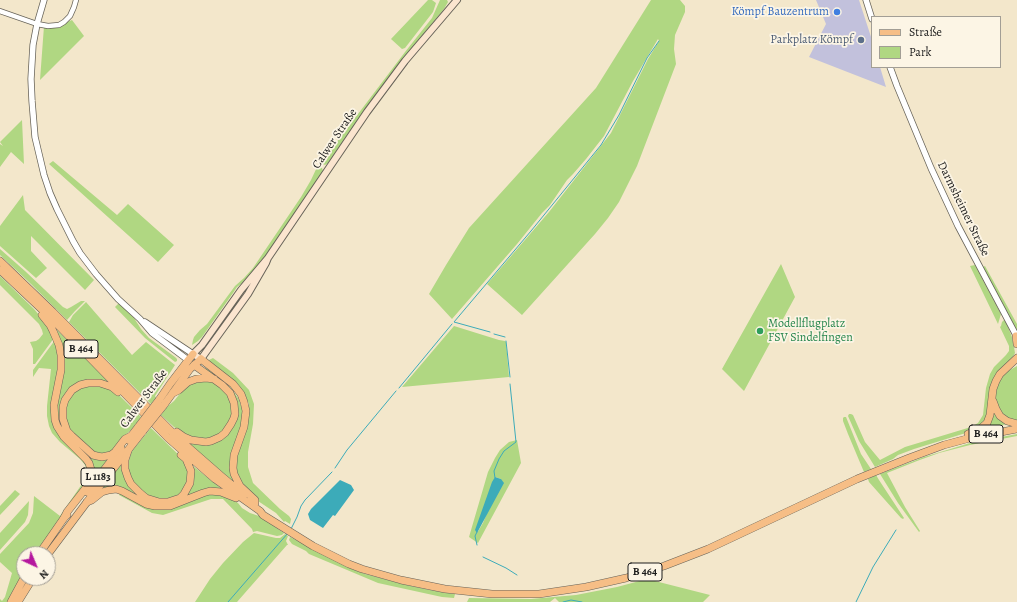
<!DOCTYPE html>
<meta charset="utf-8">
<style>
body{margin:0}
#map{position:relative;width:1017px;height:602px;overflow:hidden;background:#f3e7cb;font-family:Alegreya,serif}
canvas{display:block}
.legend{position:absolute;left:871px;top:16px;width:130px;height:52px;box-sizing:border-box;background:#fcf5e5;border:1px solid #a29e95;margin:0;padding:5px 7px;list-style:none;font-size:12px;color:#1c1c1c}
.legend li{display:flex;align-items:center;gap:8px;height:20px}
.legend b{width:20px;border:1px solid #a29e95}
.north{position:absolute;left:16px;top:546px;width:40px;height:40px;box-sizing:border-box;background:#fcf5e5;border:1px solid #a29e95;border-radius:50%;rotate:136deg;font-size:11px;font-weight:700;line-height:16px;text-align:center;color:#1c1c1c}
.north::after{content:'';display:block;margin:auto;width:14px;height:18px;background:#b5179e;clip-path:polygon(50% 0,100% 100%,50% 72%,0 100%)}
</style>
<div id="map">
<canvas width="1017" height="602"></canvas>
<ul class="legend">
<li><b style="height:5px;background:#f6be86"></b>Straße</li>
<li><b style="height:11px;background:#b0d782"></b>Park</li>
</ul>
<div class="north">N</div>
</div>
<script>
const c = document.querySelector('canvas').getContext('2d');
c.lineJoin = 'round';
function fillPath(path, color) {
  c.fillStyle = color;
  c.fill(path, 'evenodd');
}
function poly(rows) {
  const path = new Path2D();
  for (const r of rows) {
    path.moveTo(r[0], r[1]);
    for (let i = 2; i < r.length; i += 2) path.lineTo(r[i], r[i + 1]);
  }
  return path;
}
function trace(path, color, width, dash) {
  c.strokeStyle = color;
  c.lineWidth = width;
  c.lineCap = dash ? 'butt' : 'round';
  c.setLineDash(dash || []);
  c.stroke(path);
}
function drawText(font, color, halo, rows, align = 'center') {
  c.font = font + ' Alegreya,serif';
  c.lineWidth = 3.5;
  c.setLineDash([]);
  c.textBaseline = 'middle';
  c.strokeStyle = halo;
  c.fillStyle = color;
  for (const [text, x, y, turn = 0] of rows) {
    c.save();
    c.translate(x, y);
    c.rotate((+turn || 0) * Math.PI / 180);
    c.textAlign = isNaN(turn) ? turn : align;
    if (halo) c.strokeText(text, 0, 0);
    c.fillText(text, 0, 0);
    c.restore();
  }
}
const industrial = poly([
 [816,0,859,0,872,40,872,67,880,67,886,87,809,57,826,24]
]);
const green = poly([
 [428,0,432,0,436,3,433,12,405,48,402,49,391,39],
 [440,0,447,0,448,2,444,9,417,42,391,75,367,107,328,163,325,165,323,164,320,160,320,157,329,152,333,147,405,52,432,18],
 [651,0,680,0,685,6,685,12,675,35,674,49,676,64,637,166,619,202,608,218,595,234,522,315,487,284,549,212,611,133,648,59,659,41,658,39,633,81,604,136,586,159,573,174,567,180,550,205,542,213,517,244,452,319,429,294,446,265,469,228,596,88],
 [72,20,84,36,40,80,44,26,58,26],
 [22,120,24,164,11,152,0,167,0,144,3,146,0,142],
 [53,161,117,215,128,204,174,245,158,262,49,164],
 [318,165,322,168,323,171,321,175,273,246,251,276,237,287,233,293,202,337,198,341,192,345,193,340,194,337,200,330,207,324,235,286,244,278,253,268,301,197,311,180],
 [23,195,25,210,94,280,85,290,31,236,31,251,47,268,36,278,0,246,0,226],
 [0,249,25,271,63,307,67,309,71,307,81,301,85,301,75,311,67,320,31,284,0,255],
 [781,264,795,297,744,391,722,369],
 [975,265,1001,314,998,324,970,266],
 [985,266,1017,324,1017,330,983,267],
 [0,276,34,309,44,321,54,338,35,364,33,364,33,349,30,342,36,341,39,339,43,334,42,330,39,324,0,285],
 [86,302,132,355,146,342,175,365,155,396,156,398,151,404,69,322,73,315],
 [119,303,134,318,141,329,149,338,175,357,177,359,177,361,175,362,145,338,115,307],
 [1004,320,1006,322,1012,337,1014,347,1015,353,1011,360,1000,371,988,411,983,425,969,432,914,449,898,455,893,459,875,467,859,441,848,416,849,414,851,414,853,415,865,442,880,460,905,447,971,427,978,423,983,415,986,388,990,374,994,367,1006,355,1009,351,1009,346,1000,327,1001,326,1002,322],
 [454,326,499,340,505,341,506,342,509,377,402,387],
 [57,330,109,382,71,389,60,418,91,456,110,457,99,471,93,472,81,449,66,435,58,421,56,408,62,375],
 [55,340,59,365,52,414,83,459,89,469,88,483,36,554,24,554,24,573,8,602,0,602,0,599,2,601,5,597,12,573,0,562,0,554,29,523,33,513,34,496,60,516,84,481,86,476,87,471,85,465,80,459,60,442,52,433,49,426,47,416,47,406,51,369,39,368,33,377,33,370],
 [213,358,233,373,249,390,254,404,253,424,248,452,248,467,253,483,280,509,289,516,291,519,290,524,285,521,284,522,276,513,258,501,241,485,234,466,249,411,249,404,243,391,237,383,210,362,209,360],
 [1017,366,1017,421,1011,421,1002,414,995,402,995,397,996,389,1001,378,1008,371],
 [206,368,228,385,232,389,238,398,242,408,244,416,234,450,237,485,186,441,194,443,225,436,236,402,205,369],
 [199,380,214,382,220,387,230,398,233,412,226,430,210,439,187,436,174,427,161,415,168,406,174,401,182,391,184,388],
 [98,384,116,392,141,417,133,428,122,438,109,454,95,453,70,432,64,418,67,401,76,390,81,387],
 [993,409,1007,424,985,429],
 [844,417,846,417,861,454,871,469,864,472,848,434,843,421,843,418],
 [151,428,184,460,187,465,189,481,183,490,178,495,164,500,147,495,134,483,132,479,129,471,128,464,132,451],
 [1017,434,1017,436,970,445,939,453,917,461,887,473,905,507,920,531,919,532,898,503,880,474,924,457,970,443],
 [517,440,521,463,478,543,469,537,488,472,495,458,500,450,509,442],
 [495,477,501,479,483,523,477,533],
 [120,464,122,465,124,474,127,483,134,491,144,500,155,504,165,504,173,503,181,499,186,494,189,489,193,480,194,475,193,466,223,490,223,491,217,490,205,491,174,503,161,505,156,505,148,502,128,491,119,488,109,489,101,491,99,490,100,489],
 [876,475,879,480,904,518,903,519,901,518,869,482,868,479],
 [15,490,20,494,0,515,0,506],
 [120,493,153,509,160,510,170,509,204,495,216,494,227,496,238,503,242,508,250,513,259,516,284,533,282,535,277,536,257,531,253,532,252,529,223,499,211,499,163,515,152,513,119,495],
 [29,501,28,515,25,522,0,550,0,533],
 [254,533,276,538,280,538,285,534,288,536,286,541,288,545,287,545,237,602,195,602,210,579,223,563,243,542],
 [290,537,352,569,365,574,411,586,430,590,455,594,454,598,442,597,378,583,309,554,306,551,292,544,289,540],
 [647,579,710,595,703,602,559,602,555,598,550,602,467,602,469,598,531,599,576,595,617,587]
]);
const water = poly([
 [495,477,501,479,504,483,477,533,475,530,492,482],
 [340,480,351,485,354,490,335,516,333,515,323,528,310,520,308,514,311,509]
]);
const stream = poly([
 [490,332,454,322,531,231,601,145,619,115,647,58,659,41],
 [494,334,505,337],
 [506,341,510,377],
 [399,388,452,324],
 [335,468,347,450,396,391],
 [495,478,494,471,499,459,504,451,516,442,510,384],
 [291,529,297,517,301,506,305,500,332,472],
 [477,532,475,536,477,545],
 [483,557,506,568,517,575],
 [228,602,288,533],
 [563,602,571,600,582,602],
 [856,602,873,567,896,530]
]);
const minor = poly([
 [0,11,37,24,48,26,59,25,64,22,70,16,74,7,76,0]
]);
const tertiary = poly([
 [44,0,37,24,33,45,31,79,32,101,35,137,44,175,50,193,57,209,73,241,80,253,96,274,118,299,140,319,152,333,188,360],
 [866,0,872,19],
 [890,67,897,86,931,168,958,226,1017,337],
 [145,322,193,354]
]);
const secondary = poly([
 [268,258,241,290,202,345,193,354,201,359,248,294,266,263,268,258,367,112,405,61,457,0]
]);
const primary = poly([
 [159,400,170,384,193,354],
 [164,405,190,369,201,359],
 [128,440,139,426],
 [87,492,121,448],
 [39,554,64,518,67,515],
 [48,554,87,502,143,431],
 [11,602,24,578],
 [18,602,33,578]
]);
const trunk = poly([
 [0,261,53,312,180,440,220,475,244,495],
 [0,270,52,319,168,438,215,479,260,511,263,515,313,546,349,564,362,569,401,580,445,589,492,594,539,594,586,587,626,578,664,566,708,549,857,479,909,458,944,445,970,438,1017,429],
 [42,315,50,325,53,331,59,345,61,355,61,370,54,405,55,420,57,426,64,437,86,459,89,463,92,473,89,484,67,512,64,518],
 [1016,336,1017,344],
 [201,359,233,384,241,394,244,402,246,411,244,427,234,455,233,468,234,474,240,486,255,500,255,503],
 [118,392,112,387,100,383,88,383,80,385,72,390,65,400,63,407,63,419,67,431,72,436,93,455,97,456,102,457,111,455,115,452,125,439,131,436],
 [173,393,179,390,188,382,196,379,206,378,214,379],
 [993,401,996,409,1000,416,1007,421,1017,424],
 [177,432,184,437,191,440,206,442,211,441,220,437,225,433,231,424,234,418,235,414,234,403,230,393,222,385,194,365],
 [968,434,980,429,987,423,990,415,993,389,996,381,1000,374,1017,358],
 [128,451,125,460,125,469,128,478,131,484,140,493,146,498,159,502,168,502,180,498,184,494,190,483,191,471,186,459,181,455],
 [87,502,92,500,102,492,109,490,116,489,122,491,146,504,155,506,170,506,203,493,210,491,221,492,236,498]
]);
const primaryBridge = poly([
 [139,426,159,400],
 [143,431,164,405]
]);
const markers = [
 [837,12,4,"#3f7fe0"],
 [861,40,4,"#5c6f8a"],
 [760,331,4,"#2e9e5b"]
];
const shields = [
 [81,349,34],
 [986,434,34],
 [98,477,34],
 [645,572,34]
];
const shieldNames = [
 ["B 464",81,349],
 ["B 464",986,434],
 ["L 1183",98,477],
 ["B 464",645,572]
];
const shopNames = [
 ["Kömpf Bauzentrum",829,12]
];
const serviceNames = [
 ["Parkplatz Kömpf",853,40]
];
const streetNames = [
 ["Calwer Straße",335,139,-56],
 ["Darmsheimer Straße",963,209,64],
 ["Calwer Straße",144,399,-53]
];
const leisureNames = [
 ["Modellflugplatz",768,324],
 ["FSV Sindelfingen",768,338]
];
fillPath(industrial, '#c2c1dc');
fillPath(green, '#b0d782');
fillPath(water, '#3cabb9');
trace(stream, '#3cabb9', 1);
trace(minor, '#676359', 6);
trace(tertiary, '#676359', 7);
trace(secondary, '#676359', 8);
trace(primary, '#676359', 8);
trace(trunk, '#676359', 8);
trace(minor, '#fff', 4.5);
trace(tertiary, '#fff', 5.5);
trace(secondary, '#fbe5cf', 6);
trace(primary, '#f6be86', 7);
trace(trunk, '#f6be86', 7);
trace(primaryBridge, '#676359', 8, []);
trace(primaryBridge, '#f6be86', 7);
for (const [x, y, r, color] of markers) {
  const dot = new Path2D();
  dot.arc(x, y, r, 0, 2 * Math.PI);
  c.fillStyle = color;
  c.fill(dot);
  trace(dot, '#fcf5e5', 1.5);
}
for (const [x, y, w] of shields) {
  const box = new Path2D();
  box.roundRect(x - w / 2, y - 9, w, 18, 3);
  c.fillStyle = '#fcf5e5';
  c.fill(box);
  trace(box, '#1c1c1c', 1);
}
drawText('bold 11px', '#1c1c1c', null, shieldNames);
drawText('12px', '#366cbe', '#fcf5e5', shopNames, 'right');
drawText('12px', '#4e5e75', '#fcf5e5', serviceNames, 'right');
drawText('12px', '#1c1c1c', '#fcf5e5', streetNames);
drawText('12px', '#27864d', '#fcf5e5', leisureNames, 'left');
</script>
